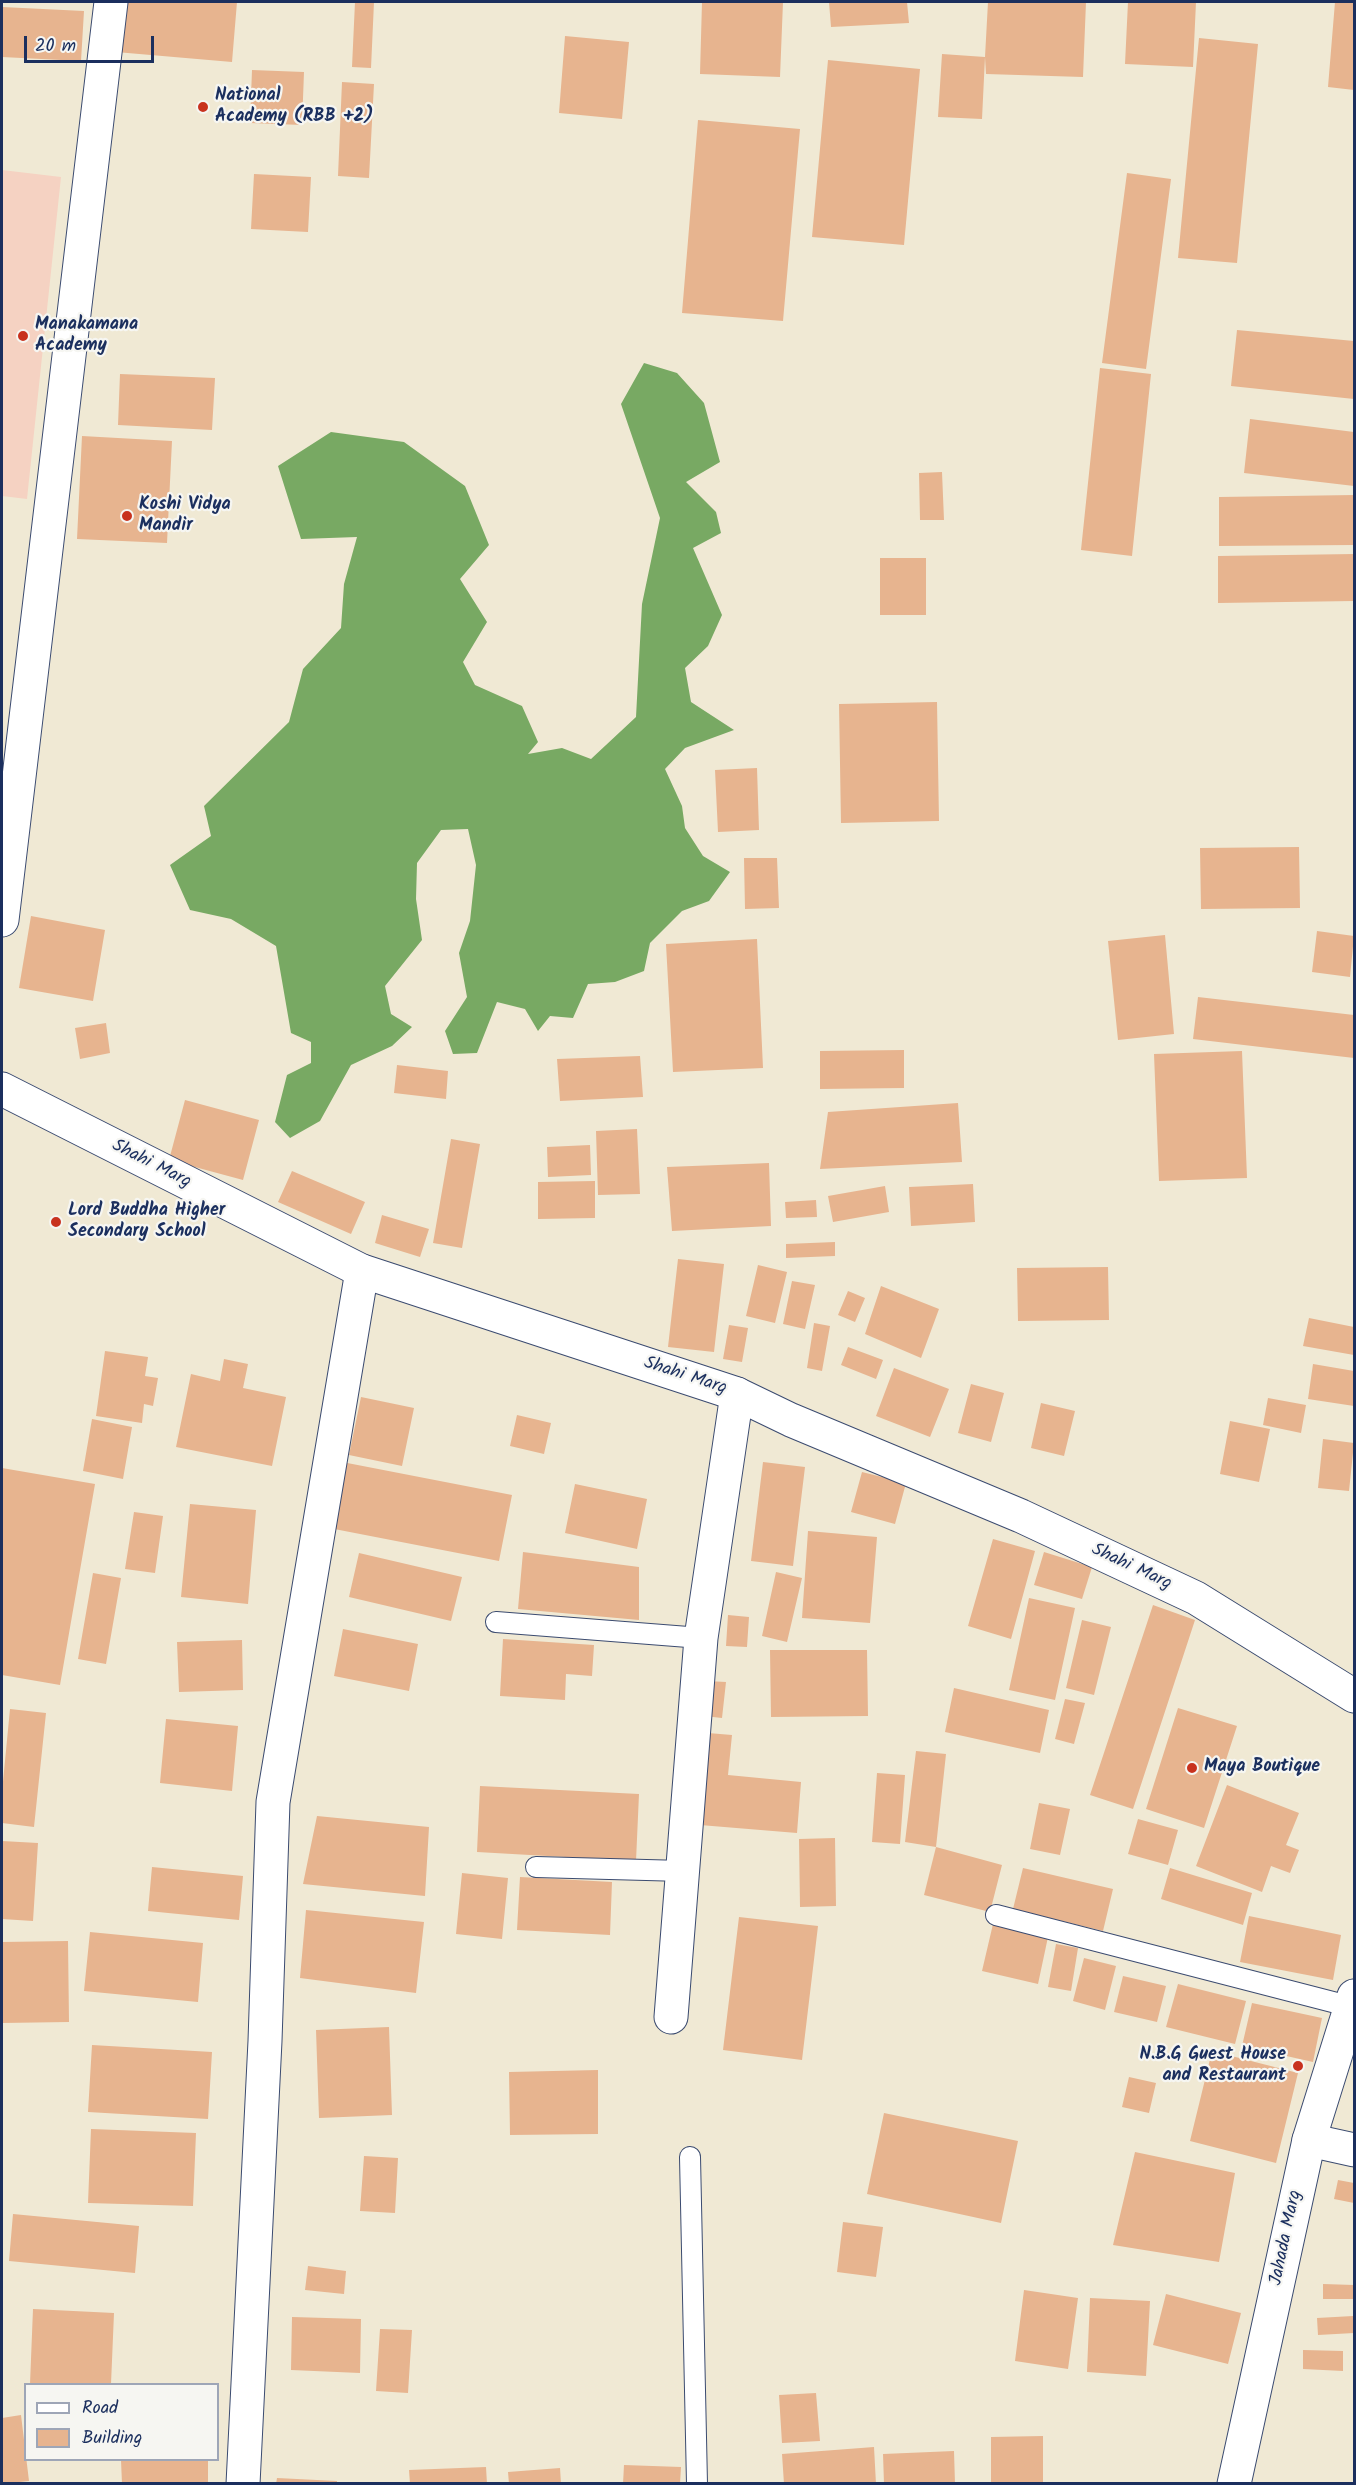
<!DOCTYPE html>
<style>
body{margin:0}
#map{position:relative;width:1356px;height:2485px;overflow:hidden;background:#f0e9d4;font-family:Kalam,sans-serif}
canvas{display:block}
.frame{position:absolute;inset:0;border:3px solid #1b2f5e;pointer-events:none}
.legend{position:absolute;left:24px;top:2383px;width:195px;height:78px;box-sizing:border-box;background:#f6f6f2;border:2px solid #9ea6b7;margin:0;padding:8px 10px;list-style:none;font-size:18px;color:#1b2f5e}
.legend li{display:flex;align-items:center;gap:12px;height:30px}
.legend b{width:30px;border:2px solid #9ea6b7}
.scale{position:absolute;left:24px;top:36px;width:130px;height:27px;box-sizing:border-box;border:3px solid #1b2f5e;border-top:0;padding-left:8px;font-size:18px;line-height:21px;white-space:nowrap;color:#1b2f5e;-webkit-text-stroke:4px #f6f6f2;paint-order:stroke}
</style>
<div id="map">
<canvas width="1356" height="2485"></canvas>
<div class="frame"></div>
<ul class="legend">
<li><b style="height:8px;background:#fff"></b>Road</li>
<li><b style="height:16px;background:#e7b48f"></b>Building</li>
</ul>
<div class="scale">20 m</div>
</div>
<script>
const c = document.querySelector('canvas').getContext('2d');
c.lineJoin = 'round';
function fillPath(path, color) {
  c.fillStyle = color;
  c.fill(path, 'evenodd');
}
function poly(rows) {
  const path = new Path2D();
  for (const r of rows) {
    path.moveTo(r[0], r[1]);
    for (let i = 2; i < r.length; i += 2) path.lineTo(r[i], r[i + 1]);
  }
  return path;
}
function trace(path, color, width, dash) {
  c.strokeStyle = color;
  c.lineWidth = width;
  c.lineCap = dash ? 'butt' : 'round';
  c.setLineDash(dash || []);
  c.stroke(path);
}
function drawText(font, color, halo, rows, align = 'center') {
  c.font = font + ' Kalam,sans-serif';
  c.lineWidth = 4.5;
  c.setLineDash([]);
  c.textBaseline = 'middle';
  c.strokeStyle = halo;
  c.fillStyle = color;
  for (const [text, x, y, turn = 0] of rows) {
    c.save();
    c.translate(x, y);
    c.rotate((+turn || 0) * Math.PI / 180);
    c.textAlign = isNaN(turn) ? turn : align;
    if (halo) c.strokeText(text, 0, 0);
    c.fillText(text, 0, 0);
    c.restore();
  }
}
const built = poly([
 [2,170,61,177,27,499,2,496]
]);
const forest = poly([
 [644,363,677,373,704,403,720,462,686,482,716,512,721,533,693,548,722,615,708,646,685,668,691,702,734,730,685,748,665,769,682,806,685,828,703,856,730,872,709,901,682,911,650,943,644,971,615,982,588,984,573,1018,550,1016,538,1031,525,1009,497,1002,477,1053,453,1054,445,1031,467,997,459,953,470,921,476,865,468,829,441,830,417,863,416,899,422,940,385,986,391,1014,412,1027,392,1046,351,1065,320,1121,290,1138,275,1122,287,1075,311,1063,311,1042,291,1033,276,946,231,919,190,910,170,865,211,836,204,806,289,722,303,669,341,628,344,584,357,537,301,539,278,466,331,432,404,442,465,486,489,545,460,579,487,622,463,662,475,685,522,706,538,742,528,754,562,748,591,759,636,717,642,604,660,518,621,404]
]);
const building = poly([
 [120,2,237,2,232,62,116,52],
 [355,2,374,2,371,68,352,67],
 [702,2,783,2,780,77,700,74],
 [829,2,907,2,909,23,831,27],
 [988,2,1086,2,1083,77,986,74,985,57,982,119,938,117,942,54,985,57],
 [1128,2,1196,2,1193,67,1125,64],
 [1335,2,1354,2,1354,90,1328,87],
 [2,7,84,11,81,61,2,57],
 [565,36,629,42,622,119,559,113],
 [1199,38,1258,44,1237,263,1178,258],
 [828,60,920,69,904,245,812,237],
 [252,70,304,72,302,125,250,123],
 [342,82,374,84,369,178,338,176],
 [698,120,800,129,783,321,682,313],
 [1127,173,1171,179,1146,369,1102,363],
 [254,174,311,177,308,232,251,229],
 [1237,330,1354,341,1354,399,1231,386],
 [1100,368,1151,374,1132,556,1081,550],
 [120,374,215,378,212,430,118,425],
 [1250,419,1354,432,1354,486,1244,473],
 [82,436,172,441,167,543,77,539],
 [942,472,944,520,920,520,919,473],
 [1354,495,1354,545,1219,546,1219,497],
 [1354,554,1354,601,1218,603,1218,556],
 [880,558,926,558,926,615,880,615],
 [937,702,939,821,841,823,839,704],
 [757,768,759,830,718,832,715,770],
 [1299,847,1300,908,1201,909,1200,848],
 [744,858,777,858,779,908,745,909],
 [31,916,105,930,93,1001,19,988],
 [1317,931,1354,936,1350,977,1312,972],
 [1165,935,1174,1034,1118,1040,1108,941],
 [757,939,763,1068,673,1072,666,944],
 [1198,997,1354,1015,1354,1058,1193,1039],
 [106,1023,110,1053,80,1059,75,1028],
 [904,1050,904,1088,820,1089,820,1051],
 [1242,1051,1247,1178,1159,1181,1154,1054],
 [640,1056,643,1097,560,1101,557,1059],
 [397,1065,448,1071,446,1099,394,1093],
 [185,1100,259,1120,243,1180,169,1160],
 [958,1103,962,1162,820,1169,828,1112],
 [637,1129,640,1194,598,1195,596,1131],
 [451,1139,480,1144,462,1248,433,1243],
 [590,1145,591,1175,548,1177,547,1147],
 [769,1163,771,1226,672,1231,667,1167],
 [292,1171,365,1202,351,1234,278,1202],
 [595,1181,595,1218,538,1219,538,1182],
 [973,1184,975,1222,911,1226,909,1187],
 [885,1186,889,1212,833,1222,828,1196],
 [816,1200,817,1217,786,1218,785,1202],
 [382,1215,429,1229,420,1257,375,1243],
 [835,1242,835,1256,786,1258,786,1244],
 [678,1259,724,1264,714,1352,668,1347],
 [758,1265,787,1272,775,1323,746,1316],
 [1108,1267,1109,1320,1018,1321,1017,1268],
 [792,1281,815,1285,805,1329,783,1324],
 [881,1286,939,1309,921,1358,865,1334],
 [848,1291,865,1298,855,1322,838,1315],
 [1309,1318,1354,1327,1354,1355,1303,1346],
 [814,1323,830,1326,822,1371,807,1368],
 [729,1325,748,1328,742,1362,723,1359],
 [848,1347,883,1360,876,1379,841,1365],
 [105,1351,148,1357,145,1376,158,1378,153,1406,144,1404,142,1423,96,1416],
 [224,1359,248,1364,243,1388,286,1397,272,1466,176,1447,191,1374,220,1381],
 [1313,1364,1354,1371,1354,1406,1308,1399],
 [894,1368,949,1389,930,1437,876,1416],
 [971,1384,1004,1393,991,1442,958,1433],
 [361,1397,414,1408,402,1466,349,1455],
 [1268,1398,1306,1405,1301,1433,1263,1425],
 [1041,1403,1075,1411,1064,1456,1031,1448],
 [517,1415,551,1423,544,1454,510,1446],
 [92,1419,132,1427,123,1479,83,1471],
 [1230,1421,1270,1429,1259,1482,1220,1474],
 [1323,1439,1354,1443,1349,1491,1318,1488],
 [337,1461,512,1495,499,1561,324,1527],
 [763,1462,805,1467,793,1566,751,1561],
 [2,1468,95,1484,60,1685,2,1675],
 [862,1472,906,1483,895,1524,851,1512],
 [575,1484,647,1499,637,1549,565,1533],
 [190,1504,256,1510,248,1604,181,1597],
 [134,1512,163,1516,155,1573,125,1569],
 [808,1531,877,1537,870,1623,802,1618],
 [993,1539,1035,1551,1011,1639,968,1626],
 [523,1552,639,1567,639,1620,518,1609],
 [1044,1552,1092,1567,1082,1599,1034,1585],
 [359,1553,462,1577,451,1621,349,1597],
 [776,1572,802,1578,787,1642,762,1636],
 [93,1573,121,1578,106,1664,78,1659],
 [1029,1598,1075,1608,1055,1700,1009,1690],
 [1153,1605,1195,1620,1133,1809,1090,1795],
 [728,1615,749,1617,747,1647,726,1646],
 [1082,1620,1111,1627,1094,1695,1066,1688],
 [343,1629,418,1644,409,1691,334,1676],
 [503,1639,594,1645,592,1676,566,1674,565,1700,500,1696],
 [242,1640,243,1690,179,1692,177,1642],
 [770,1650,867,1650,868,1716,771,1717],
 [707,1681,726,1682,722,1718,704,1716],
 [954,1688,1049,1710,1040,1753,945,1732],
 [1065,1699,1085,1703,1074,1744,1055,1739],
 [1178,1708,1237,1726,1204,1828,1146,1809],
 [10,1709,46,1713,34,1827,2,1823,2,1792],
 [166,1719,238,1726,232,1791,160,1783],
 [708,1733,732,1735,728,1775,801,1782,797,1833,700,1825],
 [916,1751,946,1754,936,1847,905,1842],
 [877,1773,905,1775,900,1844,872,1842],
 [1227,1785,1299,1813,1286,1845,1299,1850,1290,1873,1271,1866,1262,1892,1196,1866],
 [480,1786,639,1794,636,1861,477,1852],
 [1039,1803,1070,1809,1060,1855,1030,1849],
 [317,1816,429,1827,425,1896,303,1884],
 [1138,1819,1178,1830,1168,1865,1128,1854],
 [835,1838,836,1906,800,1907,799,1839],
 [2,1841,38,1843,33,1921,2,1919],
 [936,1847,1002,1865,990,1912,924,1895],
 [152,1867,243,1876,239,1920,148,1911],
 [1023,1868,1113,1889,1103,1931,1013,1909],
 [1170,1868,1252,1893,1243,1925,1161,1899],
 [462,1873,508,1878,502,1939,456,1934],
 [520,1877,612,1882,610,1935,517,1930],
 [306,1910,424,1922,416,1993,300,1978],
 [1249,1916,1341,1935,1333,1980,1240,1962],
 [739,1917,818,1926,802,2060,723,2050],
 [993,1924,1048,1937,1038,1984,982,1971],
 [90,1932,203,1943,198,2002,84,1991],
 [68,1941,69,2022,2,2023,2,1942],
 [1056,1944,1078,1948,1071,1991,1048,1987],
 [1084,1958,1116,1966,1105,2010,1073,2001],
 [1123,1976,1166,1986,1157,2022,1114,2012],
 [1178,1984,1246,2001,1235,2044,1166,2027],
 [1252,2003,1322,2018,1313,2062,1242,2046],
 [389,2027,392,2115,319,2118,316,2030],
 [92,2045,212,2052,208,2119,88,2112],
 [1212,2051,1298,2073,1276,2163,1190,2141],
 [598,2070,598,2134,510,2135,509,2072],
 [1129,2077,1156,2083,1149,2113,1122,2107],
 [884,2113,1018,2141,1001,2223,867,2194],
 [91,2129,196,2133,193,2206,88,2203],
 [1135,2152,1235,2173,1219,2262,1113,2245],
 [364,2156,398,2158,395,2213,360,2211],
 [1338,2180,1354,2183,1354,2203,1334,2199],
 [13,2214,139,2226,135,2273,9,2261],
 [843,2222,883,2227,876,2277,837,2272],
 [308,2266,346,2271,344,2294,305,2290],
 [1323,2284,1354,2285,1354,2299,1323,2299],
 [1024,2290,1078,2298,1068,2369,1015,2361],
 [1166,2294,1241,2313,1228,2364,1153,2345],
 [1090,2298,1150,2301,1146,2376,1087,2372],
 [33,2309,114,2313,111,2384,30,2384],
 [1353,2316,1354,2333,1318,2335,1317,2318],
 [292,2317,361,2319,360,2373,291,2370],
 [380,2329,412,2330,408,2393,376,2391],
 [1303,2350,1343,2351,1343,2371,1303,2369],
 [816,2393,820,2441,782,2443,779,2395],
 [21,2415,29,2481,2,2484,2,2418],
 [1043,2436,1043,2484,991,2484,991,2437],
 [874,2447,876,2484,784,2484,782,2454],
 [954,2451,955,2484,884,2484,883,2454],
 [121,2460,208,2460,208,2484,122,2484],
 [624,2465,681,2467,680,2484,623,2484],
 [486,2467,487,2484,410,2484,409,2470],
 [560,2468,561,2484,509,2484,508,2472],
 [277,2478,337,2481,337,2484,276,2484]
]);
const service = poly([
 [496,1622,701,1638],
 [536,1867,683,1871],
 [996,1915,1352,2007],
 [690,2157,697,2484]
]);
const minor = poly([
 [2,920,111,2],
 [671,2017,701,1638,737,1394],
 [1309,2140,1354,2150],
 [243,2484,265,2041,273,1802,362,1271]
]);
const tertiary = poly([
 [2,1089,362,1271,737,1394,791,1420,1021,1516,1196,1598,1354,1696],
 [1234,2484,1309,2140,1354,1996]
]);
const markers = [
 [203,107,6,"#c8321e"],
 [23,336,6,"#c8321e"],
 [127,516,6,"#c8321e"],
 [56,1222,6,"#c8321e"],
 [1192,1768,6,"#c8321e"],
 [1298,2066,6,"#c8321e"]
];
const poiNames = [
 ["National",215,97],
 ["Academy (RBB +2)",215,118],
 ["Manakamana",35,326],
 ["Academy",35,347],
 ["Koshi Vidya",139,506],
 ["Mandir",139,527],
 ["Lord Buddha Higher",68,1212],
 ["Secondary School",68,1233],
 ["Maya Boutique",1204,1768],
 ["N.B.G Guest House",1286,2056,"right"],
 ["and Restaurant",1286,2077,"right"]
];
const streetNames = [
 ["Shahi Marg",151,1165,27],
 ["Shahi Marg",685,1377,18],
 ["Shahi Marg",1131,1568,25],
 ["Jahada Marg",1287,2238,-78]
];
fillPath(built, '#f5d2c2');
fillPath(forest, '#78a963');
fillPath(building, '#e7b48f');
trace(service, '#3b4b70', 22);
trace(minor, '#3b4b70', 35);
trace(tertiary, '#3b4b70', 35);
trace(service, '#fff', 20);
trace(minor, '#fff', 33);
trace(tertiary, '#fff', 33);
for (const [x, y, r, color] of markers) {
  const dot = new Path2D();
  dot.arc(x, y, r, 0, 2 * Math.PI);
  c.fillStyle = color;
  c.fill(dot);
  trace(dot, '#f6f6f2', 2);
}
drawText('bold 18px', '#1b2f5e', '#f6f6f2', poiNames, 'left');
drawText('18px', '#1b2f5e', '#f6f6f2', streetNames);
</script>
